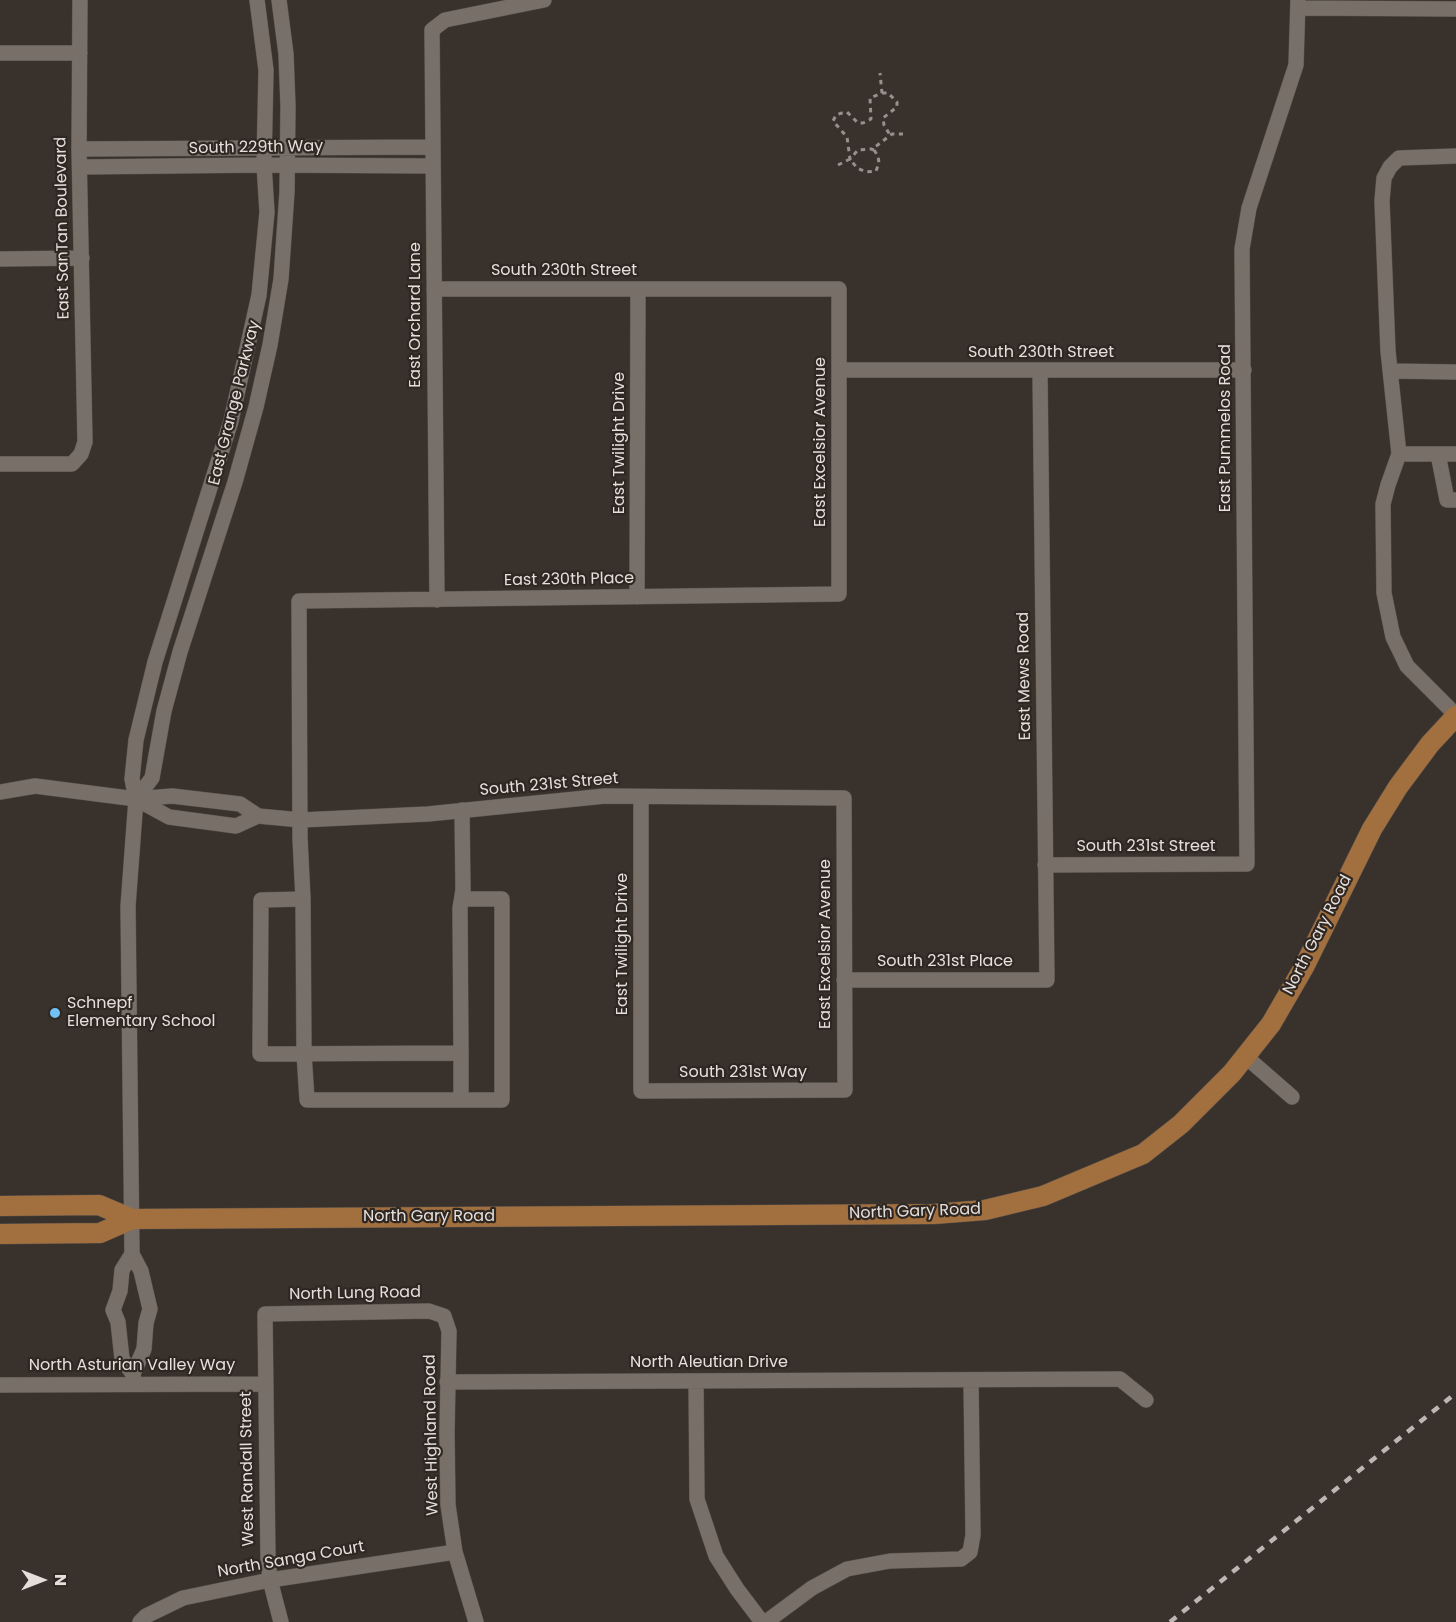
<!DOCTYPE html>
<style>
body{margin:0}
#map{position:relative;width:1456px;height:1622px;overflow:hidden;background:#39312b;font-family:Poppins,sans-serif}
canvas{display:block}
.north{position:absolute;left:12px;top:1550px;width:60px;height:60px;-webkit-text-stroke:4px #2f2721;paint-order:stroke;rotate:90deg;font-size:16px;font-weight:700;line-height:24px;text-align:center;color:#e5dfdc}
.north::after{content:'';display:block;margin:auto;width:21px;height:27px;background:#e5dfdc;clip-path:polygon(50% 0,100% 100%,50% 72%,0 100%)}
</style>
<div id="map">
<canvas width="1456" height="1622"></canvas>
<div class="north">N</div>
</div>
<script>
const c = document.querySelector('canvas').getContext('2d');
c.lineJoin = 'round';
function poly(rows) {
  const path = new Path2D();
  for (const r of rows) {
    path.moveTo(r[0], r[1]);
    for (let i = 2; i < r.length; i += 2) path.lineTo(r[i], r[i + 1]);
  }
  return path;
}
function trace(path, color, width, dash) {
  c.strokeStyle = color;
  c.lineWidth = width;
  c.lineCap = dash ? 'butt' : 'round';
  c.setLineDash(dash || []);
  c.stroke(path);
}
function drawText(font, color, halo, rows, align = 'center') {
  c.font = font + ' Poppins,sans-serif';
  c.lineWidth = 4.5;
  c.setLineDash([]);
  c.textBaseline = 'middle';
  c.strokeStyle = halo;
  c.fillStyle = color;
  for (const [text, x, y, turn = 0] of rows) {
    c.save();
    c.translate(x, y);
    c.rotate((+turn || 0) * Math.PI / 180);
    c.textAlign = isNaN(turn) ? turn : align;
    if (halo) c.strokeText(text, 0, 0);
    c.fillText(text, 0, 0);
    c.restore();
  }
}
const path = poly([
 [882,93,888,93,897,102,897,107,883,118,884,125,890,135],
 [874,150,871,149,858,150,850,159,847,137,833,121,836,115,842,113,847,112,858,123,863,123,871,119,870,98,882,93,880,73],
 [838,165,850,159,857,168,866,172,876,171,879,163,878,156,874,150,875,147,892,134,903,134]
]);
const minor = poly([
 [1298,8,1456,9],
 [0,53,80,53],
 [79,149,433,147],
 [1456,156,1399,158,1390,167,1384,178,1382,201,1388,351,1399,454,1388,485,1383,504,1384,593,1393,637,1407,666,1456,715],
 [80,167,264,165,433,166],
 [0,259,82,258],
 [434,289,839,289,839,594,299,601,300,838,303,899,261,900,260,1054,461,1053,460,908,463,890,462,810],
 [839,370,1244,370],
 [1390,371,1456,372],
 [1399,454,1456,454],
 [1438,454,1447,500,1456,500],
 [0,464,72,464,81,454,85,442,79,149,80,0],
 [637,597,638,289],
 [437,600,432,30,445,20,544,0],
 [0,792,35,786,136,799,172,796,240,804,258,816],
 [136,799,169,817,236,826,258,816,301,820,428,814,605,796,844,798,845,1090,641,1091,641,797],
 [136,799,152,778,164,711,180,652,235,482,256,407,270,345,281,279,287,192,288,106,286,54,279,0],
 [1045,865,1247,864,1242,249,1249,208,1296,65,1298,0],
 [303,899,304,1053,307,1100,502,1100,502,899,462,899],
 [844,980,1047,980,1040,372],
 [1245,1056,1292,1097],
 [461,1100,461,1053],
 [132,1254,122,1270,120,1291,113,1310,118,1322,122,1359,133,1374],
 [696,1381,697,1499,716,1556,737,1589,762,1622],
 [447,1382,1120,1379,1146,1400],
 [134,1383,133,1374,144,1349,146,1323,150,1309,141,1271,132,1254,128,906,136,799,132,779,136,740,155,662,231,421,259,295,267,212,264,165,266,70,257,0],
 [0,1385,265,1384],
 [140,1622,146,1616,183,1598,270,1580,455,1552],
 [281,1622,270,1580,268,1558,265,1314,429,1311,444,1316,449,1331,447,1433,448,1505,455,1552,476,1622],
 [766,1622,812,1588,847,1569,890,1561,961,1559,970,1552,973,1535,971,1381]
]);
const major = poly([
 [0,1206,99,1205,132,1219,934,1214,985,1210,1043,1196,1143,1154,1181,1124,1232,1073,1271,1024,1304,967,1372,829,1398,787,1430,744,1456,716],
 [0,1234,100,1233,132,1219]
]);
const rail = poly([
 [1170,1622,1456,1393]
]);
const markers = [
 [55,1013,6,"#72c1f5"]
];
const streetNames = [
 ["South 229th Way",256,148,-1],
 ["East SanTan Boulevard",63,228,-91],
 ["South 230th Street",564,271],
 ["East Orchard Lane",416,315,-90],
 ["South 230th Street",1041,353],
 ["East Grange Parkway",235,403,-76],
 ["East Pummelos Road",1226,428,-90],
 ["East Excelsior Avenue",821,442,-90],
 ["East Twilight Drive",620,443,-90],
 ["East 230th Place",569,580,-1],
 ["East Mews Road",1025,676,-91],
 ["South 231st Street",549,785,-5],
 ["South 231st Street",1146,847],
 ["North Gary Road",1318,935,-63],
 ["East Twilight Drive",623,944,-90],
 ["East Excelsior Avenue",826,944,-90],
 ["South 231st Place",945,962],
 ["South 231st Way",743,1073],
 ["North Gary Road",915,1212,-2],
 ["North Gary Road",429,1217],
 ["North Lung Road",355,1294,-1],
 ["North Aleutian Drive",709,1363],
 ["North Asturian Valley Way",132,1366],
 ["West Highland Road",432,1435,-91],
 ["West Randall Street",248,1469,-91],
 ["North Sanga Court",291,1560,-10]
];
const poiNames = [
 ["Schnepf",67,1004],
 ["Elementary School",67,1022]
];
trace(minor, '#57504b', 16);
trace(major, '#57504b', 21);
trace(path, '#97908c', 3, [4.5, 4.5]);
trace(minor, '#786f68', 15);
trace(major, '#a26f3f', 20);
trace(rail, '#bdb7b3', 4.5, [8, 8]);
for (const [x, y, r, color] of markers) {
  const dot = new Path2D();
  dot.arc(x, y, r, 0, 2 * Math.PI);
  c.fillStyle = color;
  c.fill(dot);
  trace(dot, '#2f2721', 2);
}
drawText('16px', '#e5dfdc', '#2f2721', streetNames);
drawText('16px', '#e5dfdc', '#2f2721', poiNames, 'left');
</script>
